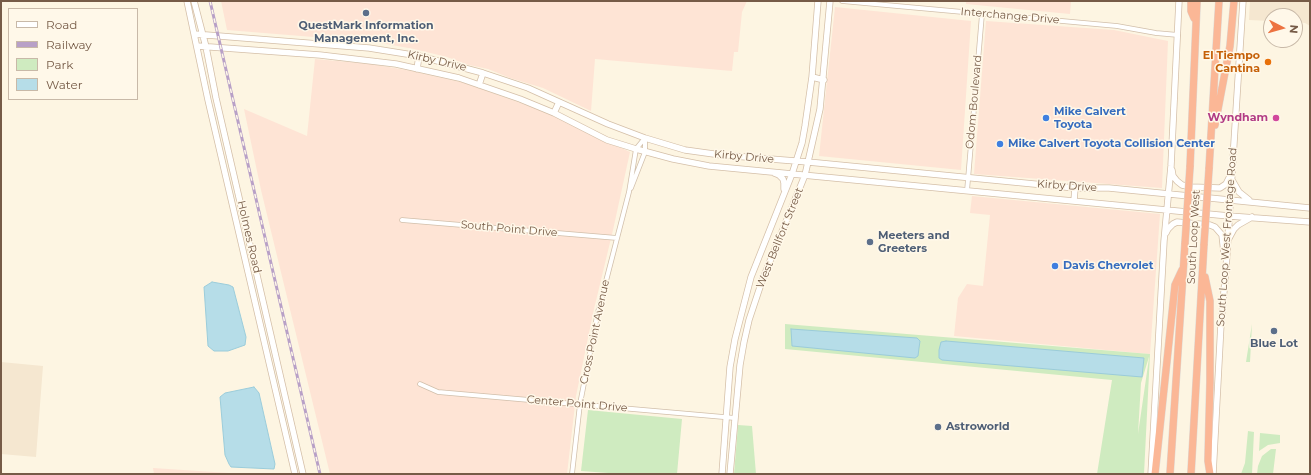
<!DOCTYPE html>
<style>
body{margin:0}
#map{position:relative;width:1311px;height:475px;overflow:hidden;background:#fdf5e2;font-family:Montserrat,sans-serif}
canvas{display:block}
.frame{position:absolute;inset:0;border:2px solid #765b47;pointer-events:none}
.legend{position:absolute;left:8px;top:8px;width:130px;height:92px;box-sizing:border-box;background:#fff8e9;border:1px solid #c8b9a8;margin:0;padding:5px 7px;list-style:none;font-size:12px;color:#765b47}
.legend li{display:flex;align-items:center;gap:8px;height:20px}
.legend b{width:20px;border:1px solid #c8b9a8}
.north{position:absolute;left:1263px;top:8px;width:40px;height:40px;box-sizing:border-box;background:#fff8e9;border:1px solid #c8b9a8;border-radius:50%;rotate:96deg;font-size:11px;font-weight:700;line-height:16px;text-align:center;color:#765b47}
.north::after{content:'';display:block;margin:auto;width:14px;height:18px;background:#ed7341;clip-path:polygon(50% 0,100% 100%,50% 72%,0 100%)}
</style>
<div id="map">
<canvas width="1311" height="475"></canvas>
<div class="frame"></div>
<ul class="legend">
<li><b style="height:5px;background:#fff"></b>Road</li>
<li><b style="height:5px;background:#b8a0c7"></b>Railway</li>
<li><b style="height:11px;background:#cfebc0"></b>Park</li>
<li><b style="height:11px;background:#b6dde8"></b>Water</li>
</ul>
<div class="north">N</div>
</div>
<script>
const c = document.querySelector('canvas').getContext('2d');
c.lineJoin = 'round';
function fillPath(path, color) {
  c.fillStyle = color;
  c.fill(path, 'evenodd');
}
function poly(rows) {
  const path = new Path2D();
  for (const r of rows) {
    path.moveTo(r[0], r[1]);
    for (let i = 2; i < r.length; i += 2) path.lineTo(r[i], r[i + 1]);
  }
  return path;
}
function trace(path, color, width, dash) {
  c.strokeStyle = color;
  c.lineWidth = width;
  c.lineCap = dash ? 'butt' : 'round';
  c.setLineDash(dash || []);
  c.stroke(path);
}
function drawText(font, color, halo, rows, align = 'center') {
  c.font = font + ' Montserrat,sans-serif';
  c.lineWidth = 3;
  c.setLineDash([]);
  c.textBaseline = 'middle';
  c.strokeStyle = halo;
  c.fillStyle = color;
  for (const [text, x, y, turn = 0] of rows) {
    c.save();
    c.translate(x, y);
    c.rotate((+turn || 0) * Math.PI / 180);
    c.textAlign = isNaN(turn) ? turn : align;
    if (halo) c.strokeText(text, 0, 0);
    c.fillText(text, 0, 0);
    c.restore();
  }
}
const residential = poly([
 [1250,1,1310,1,1310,26,1305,23,1295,22,1295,16,1271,16,1271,21,1249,20],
 [1,362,43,366,36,457,1,454]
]);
const commercial = poly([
 [221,1,747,1,742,12,738,52,734,52,732,71,595,59,591,111,543,88,510,78,488,69,469,65,447,57,414,49,375,42,227,30],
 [966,1,1071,1,1070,14,966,4],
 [835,7,971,21,961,170,819,156],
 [986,21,1114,30,1168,41,1162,188,974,174],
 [315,59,371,64,412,71,465,83,543,111,630,152,613,230,594,309,576,396,567,474,330,474,261,190,244,109,307,136],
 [972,196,1160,214,1150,354,1138,353,954,336,958,298,967,284,983,286,990,215,970,213],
 [153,468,244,474,154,474]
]);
const green = poly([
 [785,324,1150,354,1144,474,1097,474,1112,380,785,349],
 [1149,357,1149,358,1138,434,1141,383],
 [1252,324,1250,362,1246,362],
 [588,410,682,419,677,474,622,474,581,471],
 [738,425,752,426,756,474,734,474],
 [1248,431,1254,432,1252,474,1241,474,1245,463],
 [1260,433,1280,435,1280,443,1268,445,1259,451],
 [1271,449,1276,449,1273,474,1257,474,1258,466,1262,456]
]);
const water = poly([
 [212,282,229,285,233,287,246,337,245,345,228,351,214,351,208,346,204,287,212,282],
 [791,329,917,338,920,341,919,348,918,356,915,358,792,346,791,329],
 [946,341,1144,358,1142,377,942,360,939,358,939,350,941,342,946,341],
 [254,387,259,393,275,464,274,469,231,467,229,464,225,455,220,397,225,393,254,387]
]);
const minor = poly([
 [842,1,1117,26,1156,33,1178,35],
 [631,188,645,152,645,138],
 [967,191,982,14],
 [402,220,617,238],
 [420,384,438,392,735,418],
 [572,474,580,404,597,316,629,192,636,149,645,138]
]);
const secondary = poly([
 [187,1,208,100,295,474],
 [194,1,206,47,216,98,303,474],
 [194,34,369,48,419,56,483,73,528,88,608,124,645,138,685,150,721,155,808,162,1075,188,1109,188,1310,208],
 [197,46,320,55,396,64,459,78,520,99,554,113,607,140,636,149,673,159,709,166,1229,216,1310,222],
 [417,69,419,56],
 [812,77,824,80],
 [479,85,483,73],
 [554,113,559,102],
 [1172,170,1173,176,1177,181,1182,185,1191,187,1220,188,1226,184,1230,176],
 [774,173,779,175,783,179,784,183,784,189],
 [1232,180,1239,192,1249,200],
 [1074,201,1075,188],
 [1166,233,1168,229,1173,224,1177,222,1210,225,1215,227,1222,235,1224,253],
 [1228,240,1234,229,1238,225,1252,217],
 [722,474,730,367,735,339,751,277,792,174,802,143,805,126,812,77,818,1],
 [730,474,740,365,744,342,749,320,762,281,805,175,820,109,830,1],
 [1151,474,1164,241,1171,166,1179,1],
 [1213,474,1221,324,1226,269,1243,1]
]);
const motorway = poly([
 [1191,1,1191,11,1194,18],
 [1215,125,1230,46,1234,1],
 [1190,167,1197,1],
 [1209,169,1219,1],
 [1205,277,1210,301,1210,382,1208,461,1210,474],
 [1155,474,1175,285,1182,270],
 [1170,474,1185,243],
 [1191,474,1204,244]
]);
const rail = poly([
 [210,1,320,474]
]);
const motorwayBridge = poly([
 [1185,243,1190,167],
 [1204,244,1209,169]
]);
const markers = [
 [366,13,4,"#5c6f8a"],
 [1268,62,4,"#e8710a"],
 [1046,118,4,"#3f7fe0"],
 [1276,118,4,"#d1479c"],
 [1000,144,4,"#3f7fe0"],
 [870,242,4,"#5c6f8a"],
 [1055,266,4,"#3f7fe0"],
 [1274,331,4,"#5c6f8a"],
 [938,427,4,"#5c6f8a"]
];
const streetNames = [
 ["Interchange Drive",1010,16,5],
 ["Kirby Drive",437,61,13],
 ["Odom Boulevard",974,102,-85],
 ["Kirby Drive",744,157,5],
 ["Kirby Drive",1067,186,4],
 ["South Point Drive",509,229,5],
 ["Holmes Road",249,237,77],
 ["South Loop West",1194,237,-87],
 ["South Loop West Frontage Road",1227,237,-86],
 ["West Bellfort Street",780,238,-68],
 ["Cross Point Avenue",595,332,-78],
 ["Center Point Drive",577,404,5]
];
const serviceNames = [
 ["QuestMark Information",366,26],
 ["Management, Inc.",366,39],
 ["Meeters and",878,236,"left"],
 ["Greeters",878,249,"left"],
 ["Blue Lot",1274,344],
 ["Astroworld",946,427,"left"]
];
const foodNames = [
 ["El Tiempo",1260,56],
 ["Cantina",1260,69]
];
const shopNames = [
 ["Mike Calvert",1054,112],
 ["Toyota",1054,125],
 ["Mike Calvert Toyota Collision Center",1008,144],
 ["Davis Chevrolet",1063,266]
];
const hotelNames = [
 ["Wyndham",1268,118]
];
fillPath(residential, '#f5e7d0');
fillPath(commercial, '#fee4d5');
fillPath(green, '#cfebc0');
fillPath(water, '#b6dde8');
trace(water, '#9bccda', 1);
trace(minor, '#d1bfab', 5.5);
trace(secondary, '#d4bfa8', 7);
trace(motorway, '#ded8d3', 8);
trace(minor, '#fff', 4);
trace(secondary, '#fff', 5.5);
trace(motorway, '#fbb796', 7);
trace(rail, '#b8a0c7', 3);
trace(rail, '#fff8e9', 1.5, [4.5]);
trace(motorwayBridge, '#ded8d3', 8, []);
trace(motorwayBridge, '#fbb796', 7);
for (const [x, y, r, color] of markers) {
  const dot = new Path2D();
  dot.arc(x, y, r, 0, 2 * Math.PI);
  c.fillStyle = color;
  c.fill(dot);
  trace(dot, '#fff8e9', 1.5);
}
drawText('11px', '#765b47', '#fff8e9', streetNames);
drawText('bold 11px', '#4e5e75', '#fff8e9', serviceNames);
drawText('bold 11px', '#c56008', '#fff8e9', foodNames, 'right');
drawText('bold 11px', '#366cbe', '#fff8e9', shopNames, 'left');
drawText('bold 11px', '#b23c85', '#fff8e9', hotelNames, 'right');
</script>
